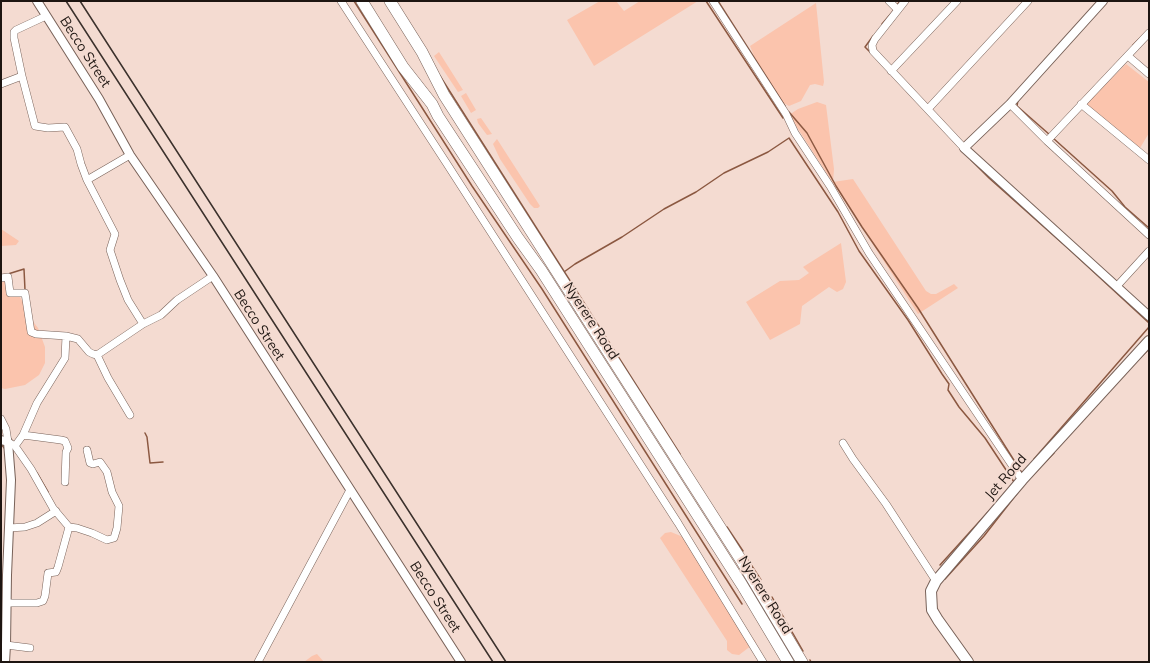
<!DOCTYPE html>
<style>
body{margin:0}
#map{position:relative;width:1150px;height:663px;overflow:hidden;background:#f4dbd1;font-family:Mulish,sans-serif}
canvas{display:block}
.frame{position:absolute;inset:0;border:2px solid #1d1511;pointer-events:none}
</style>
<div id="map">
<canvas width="1150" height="663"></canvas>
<div class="frame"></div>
</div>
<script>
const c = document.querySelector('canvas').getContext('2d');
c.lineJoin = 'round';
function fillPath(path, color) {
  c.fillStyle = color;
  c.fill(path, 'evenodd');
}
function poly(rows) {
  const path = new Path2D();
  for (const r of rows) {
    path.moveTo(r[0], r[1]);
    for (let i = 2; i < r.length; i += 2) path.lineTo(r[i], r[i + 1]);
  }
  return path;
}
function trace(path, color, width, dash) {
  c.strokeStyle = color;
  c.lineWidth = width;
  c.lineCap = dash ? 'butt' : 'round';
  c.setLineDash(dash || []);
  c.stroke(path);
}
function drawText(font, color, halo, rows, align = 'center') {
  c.font = font + ' Mulish,sans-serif';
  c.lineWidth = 4;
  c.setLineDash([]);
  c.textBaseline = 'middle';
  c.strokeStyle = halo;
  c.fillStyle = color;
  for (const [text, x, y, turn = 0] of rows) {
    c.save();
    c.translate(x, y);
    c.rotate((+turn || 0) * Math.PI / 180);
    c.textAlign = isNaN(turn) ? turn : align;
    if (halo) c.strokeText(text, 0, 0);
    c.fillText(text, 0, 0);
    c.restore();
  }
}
const green = poly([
 [600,1,616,1,624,11,640,1,698,1,594,66,567,20],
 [816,3,824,82,823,86,815,84,810,85,801,101,789,106,780,101,759,68,750,46],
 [439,52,463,90,458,92,434,56],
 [1126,64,1149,82,1149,133,1140,148,1085,105],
 [466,93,476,110,471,113,461,96],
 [817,102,826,105,834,169,833,182,853,179,926,291,931,294,936,294,954,284,958,288,918,314,789,115,798,109],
 [481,118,492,134,487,135,478,123,477,119],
 [497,139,540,206,538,208,534,208,530,204,500,159,493,144],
 [1,229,19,241,16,245,1,246],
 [841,243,846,282,843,289,837,292,829,287,802,306,800,324,770,340,746,302,780,281,799,280,809,273,803,267],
 [1,278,18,294,23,302,28,315,38,328,45,347,45,363,39,375,25,385,5,389,1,388],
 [671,532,683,537,748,632,756,642,739,655,732,654,727,650,727,641,660,538,665,533],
 [317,654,324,662,304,662,312,656]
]);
const stream = poly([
 [354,1,472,186,542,289,742,604],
 [706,1,783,118],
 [718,1,785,106],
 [897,5,900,1],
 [882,24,894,10],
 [1133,45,1140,38],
 [871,53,865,47,873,36],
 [440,76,680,454],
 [1018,100,1017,106,1050,135],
 [789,112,807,133,836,186,862,227,918,308,1022,473],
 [1053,138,1112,191,1125,207,1149,228],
 [971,160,989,178,1071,251,1149,323],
 [564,272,575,264,622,237,664,209,696,192,724,173,768,152,789,138,838,212,859,251,908,320,942,374,949,384,948,390,959,407,985,438,1014,482],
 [8,274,24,269,25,290],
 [1134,364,1149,349],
 [145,433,147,437,150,463,163,462],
 [1,444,5,449],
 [1034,459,1149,327],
 [37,473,48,492],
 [1030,478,1054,453],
 [727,527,743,551],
 [748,560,761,580],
 [940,565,1007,491],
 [945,579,984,536,1026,482],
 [772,597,803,651],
 [810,660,811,662]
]);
const minor = poly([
 [341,1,447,164,678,523,763,662],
 [713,1,786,114,795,133,830,186,869,253,1022,480],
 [889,1,898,10],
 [905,1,875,39,872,45,873,51,964,148],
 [1128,56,1149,74],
 [891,71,957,1],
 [22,76,35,126,48,128,65,127,77,149,81,164,87,180,115,234,110,250,120,280,128,300,143,324],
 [1,84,22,76,14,38,14,32,16,30,46,16],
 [1010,104,1047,141,1149,235],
 [1081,104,1149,160],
 [928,109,1028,1],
 [1047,141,1149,33],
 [87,180,130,155],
 [1,278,8,277,10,293,25,293,31,332,36,334,66,336,78,339,89,352,93,354,97,355],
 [1117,286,1149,251],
 [97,355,143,324,161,315,177,300,213,276],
 [97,355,108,378,130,415],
 [1,419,6,429,8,442,15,446,31,469,53,508,69,527],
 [23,435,61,440,65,441,68,448,66,452,65,482],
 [843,443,853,459,886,504,936,581],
 [15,446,23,435,37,403,65,358,66,336],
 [69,527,77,528,92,533,107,540,114,538,117,528,119,506,112,492,107,472,100,462,93,464,90,463,87,450],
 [9,528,25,527,37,523,56,511],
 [8,603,37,603,43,601,45,596,48,573,56,572,58,567,69,527],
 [6,645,30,648],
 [258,662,350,490]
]);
const tertiary = poly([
 [37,1,99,99,130,155,213,276,461,662],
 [1103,1,1010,104,964,148,1149,316],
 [1,440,8,442,11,480,7,575,6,645,5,662]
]);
const secondary = poly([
 [968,662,938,620,932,610,931,591,936,581,1022,480,1149,341]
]);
const trunk = poly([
 [362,1,403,67,432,104,438,116,518,238,541,270,742,585,788,662],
 [390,1,422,52,444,95,741,560,802,662]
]);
const rail = poly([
 [66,1,493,662],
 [80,1,506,662]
]);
const streetNames = [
 ["Becco Street",85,52,57],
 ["Nyerere Road",591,321,57],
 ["Becco Street",259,325,57],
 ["Jet Road",1006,477,-49],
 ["Nyerere Road",765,595,58],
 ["Becco Street",435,597,57]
];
fillPath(green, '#fbc4ad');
trace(stream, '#8b5841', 1.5);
trace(minor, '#786259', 8);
trace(tertiary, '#786259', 10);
trace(secondary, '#786259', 12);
trace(trunk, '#786259', 12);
trace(minor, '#fff', 7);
trace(tertiary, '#fff', 8);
trace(secondary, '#fff', 10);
trace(trunk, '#fff', 11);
trace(rail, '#3b312c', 1.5);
drawText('14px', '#1d1511', '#f4dbd1', streetNames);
</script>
